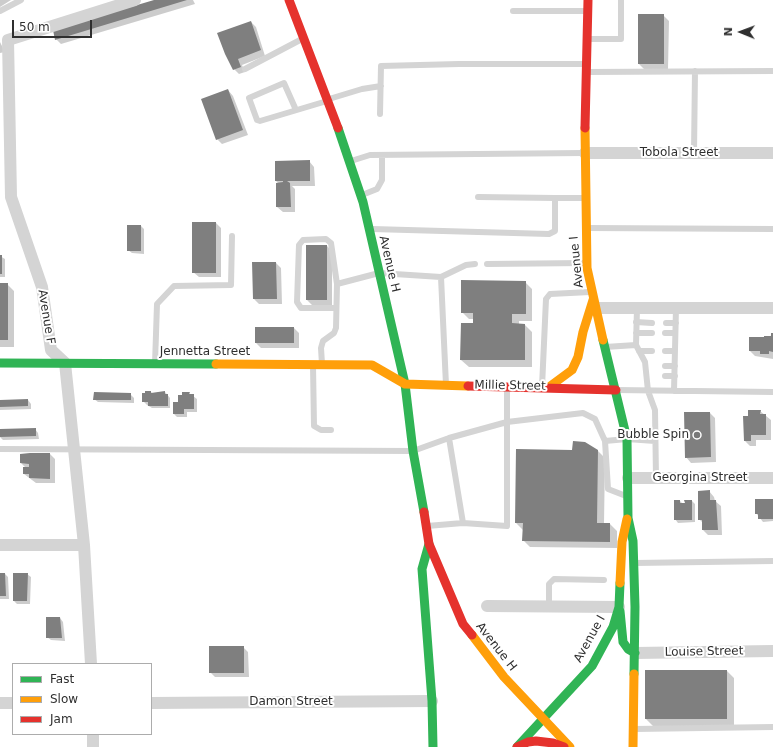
<!DOCTYPE html>
<style>
body{margin:0}
#map{position:relative;width:773px;height:747px;overflow:hidden;background:#fff;font-family:"DejaVu Sans",sans-serif}
canvas{display:block}
.legend{position:absolute;left:12px;top:663px;width:140px;height:72px;box-sizing:border-box;background:#fff;border:1px solid #acacac;margin:0;padding:5px 7px;list-style:none;font-size:12px;color:#2f2f2f}
.legend li{display:flex;align-items:center;gap:8px;height:20px}
.legend b{width:20px;border:1px solid #acacac}
.north{position:absolute;left:721px;top:12px;width:40px;height:40px;-webkit-text-stroke:3px #fff;paint-order:stroke;rotate:271deg;font-size:11px;font-weight:700;line-height:16px;text-align:center;color:#2f2f2f}
.north::after{content:'';display:block;margin:auto;width:14px;height:18px;background:#2f2f2f;clip-path:polygon(50% 0,100% 100%,50% 72%,0 100%)}
.scale{position:absolute;left:12px;top:20px;width:80px;height:18px;box-sizing:border-box;border:2px solid #2f2f2f;border-top:0;padding-left:5px;font-size:12px;line-height:14px;white-space:nowrap;color:#2f2f2f;-webkit-text-stroke:3px #fff;paint-order:stroke}
</style>
<div id="map">
<canvas width="773" height="747"></canvas>
<ul class="legend">
<li><b style="height:5px;background:#30b455"></b>Fast</li>
<li><b style="height:5px;background:#ff9f0a"></b>Slow</li>
<li><b style="height:5px;background:#e5322d"></b>Jam</li>
</ul>
<div class="north">N</div>
<div class="scale">50 m</div>
</div>
<script>
const c = document.querySelector('canvas').getContext('2d');
c.lineJoin = 'round';
function fillPath(path, color) {
  c.fillStyle = color;
  c.fill(path, 'evenodd');
}
function poly(rows) {
  const path = new Path2D();
  for (const r of rows) {
    path.moveTo(r[0], r[1]);
    for (let i = 2; i < r.length; i += 2) path.lineTo(r[i], r[i + 1]);
  }
  return path;
}
function trace(path, color, width, dash) {
  c.strokeStyle = color;
  c.lineWidth = width;
  c.lineCap = dash ? 'butt' : 'round';
  c.setLineDash(dash || []);
  c.stroke(path);
}
function drawText(font, color, halo, rows, align = 'center') {
  c.font = font + ' "DejaVu Sans",sans-serif';
  c.lineWidth = 4;
  c.setLineDash([]);
  c.textBaseline = 'middle';
  c.strokeStyle = halo;
  c.fillStyle = color;
  for (const [text, x, y, turn = 0] of rows) {
    c.save();
    c.translate(x, y);
    c.rotate((+turn || 0) * Math.PI / 180);
    c.textAlign = isNaN(turn) ? turn : align;
    if (halo) c.strokeText(text, 0, 0);
    c.fillText(text, 0, 0);
    c.restore();
  }
}
const shadow = poly([
 [0,0,11,0,0,7],
 [158,0,193,0,195,4,61,44,56,39],
 [663,15,669,21,668,69,644,69,639,64],
 [251,22,256,27,265,56,242,65,245,72,239,74,234,69],
 [0,42,5,52,0,53],
 [228,90,233,96,248,135,222,144,217,139],
 [309,161,314,167,315,186,292,186,295,189,295,212,283,212,277,207,279,184,276,181],
 [216,223,221,228,221,277,199,277,193,272],
 [141,226,144,229,144,254,132,253,128,250],
 [327,246,332,251,332,305,312,305,307,300],
 [0,256,5,259,5,277,0,277],
 [276,263,281,268,282,304,259,304,254,299],
 [525,282,532,289,532,321,519,321,519,325,525,325,532,332,532,367,469,367,461,360,474,324,474,319,469,319,462,312],
 [0,284,7,284,14,291,14,347,0,347],
 [294,328,299,333,299,348,261,348,256,343],
 [773,334,773,359,755,356,750,351],
 [151,392,153,394,165,392,170,398,170,408,152,408,147,405,143,401],
 [189,393,197,399,197,412,187,412,187,417,177,417,174,414,183,396],
 [130,394,134,398,134,403,98,402,94,399],
 [28,400,31,404,31,409,0,410,0,401],
 [760,411,771,420,771,440,756,440,756,446,750,446,745,441,749,417],
 [710,413,715,418,716,462,691,463,686,457],
 [35,429,38,433,39,439,3,440,0,437,0,430],
 [597,450,605,458,604,524,610,524,617,531,617,548,530,547,523,540,523,530,516,523],
 [50,454,55,459,55,483,36,483,24,474,26,468,21,463],
 [709,491,714,497,715,501,721,506,722,535,708,535,703,530,703,523,699,519],
 [773,500,773,521,763,522,756,513],
 [680,501,683,504,692,501,695,504,695,522,678,523,675,519],
 [0,574,5,574,8,577,9,599,0,599],
 [27,574,31,577,30,604,17,604,14,601],
 [60,618,63,622,65,641,51,640,47,637],
 [243,647,248,652,249,677,215,677,210,672],
 [727,671,734,678,734,726,653,726,646,719]
]);
const building = poly([
 [154,0,187,0,55,40,53,30],
 [638,14,664,14,664,64,638,64],
 [251,21,261,50,238,59,241,67,233,70,225,54,217,33],
 [228,89,243,130,216,140,201,99],
 [310,160,310,181,287,181,290,183,291,207,276,207,276,183,283,182,283,181,275,181,275,161],
 [192,222,216,222,216,273,192,273],
 [127,225,141,225,141,251,127,251],
 [306,245,327,245,327,300,306,300],
 [0,255,2,255,2,274,0,274],
 [252,262,276,262,277,299,253,299],
 [461,280,526,281,526,314,512,314,512,323,525,324,525,360,460,360,461,323,473,323,473,313,461,313],
 [0,283,8,283,8,340,0,340],
 [255,327,294,327,294,343,255,343],
 [771,333,773,333,773,352,769,351,769,354,760,354,760,351,749,351,749,337,764,337,764,336,771,336],
 [145,391,151,391,151,393,165,391,165,394,168,394,168,406,148,406,148,402,142,402,142,393,145,393],
 [94,392,131,393,131,400,93,400],
 [182,392,190,392,189,394,194,394,194,409,184,409,184,414,173,414,173,402,178,402,178,395,182,395],
 [28,399,28,406,0,407,0,400],
 [748,410,761,410,760,414,766,414,766,435,751,435,751,441,744,441,743,416,748,416],
 [684,412,710,412,711,457,685,458],
 [36,428,36,436,0,437,0,429],
 [573,441,585,442,598,450,597,523,610,523,610,542,522,541,523,523,515,523,516,449,572,450],
 [30,453,50,453,50,479,29,478,29,474,23,474,23,467,29,467,29,464,20,463,20,454],
 [710,490,710,500,716,500,718,530,702,530,702,520,698,520,698,491],
 [755,499,773,499,773,519,758,519,758,514,755,514],
 [674,500,680,500,680,503,685,503,684,500,692,500,692,520,674,520],
 [0,573,5,573,6,596,0,596],
 [13,573,28,573,27,601,13,601],
 [46,617,60,617,62,638,46,638],
 [209,646,244,646,244,673,209,673],
 [645,670,727,670,727,719,645,719]
]);
const lane = poly([
 [0,11,21,0],
 [513,11,587,11],
 [588,39,621,39,621,0],
 [245,69,302,39],
 [587,72,773,71],
 [329,99,362,89,381,86],
 [296,110,284,83,249,98,257,120,260,121,327,101],
 [380,114,381,66,459,64,586,64],
 [694,153,695,71],
 [351,161,370,155,584,153],
 [362,195,377,189,382,180,382,155],
 [478,197,555,198],
 [587,228,773,229],
 [372,229,549,234,555,231,555,198,585,198],
 [487,264,585,263],
 [441,277,446,385],
 [336,308,301,308,297,302,299,245,303,240,326,239,331,243,337,284],
 [636,322,652,323],
 [666,323,676,323],
 [636,333,652,333],
 [665,333,675,333],
 [636,345,645,362,648,391,655,410,656,478],
 [605,347,636,345,637,308],
 [639,351,652,351],
 [665,351,675,351],
 [155,364,157,304,174,286,231,285,232,236],
 [322,364,321,348,323,341,334,333,336,328,337,284,379,273,441,277,466,265,475,264],
 [313,365,314,426,321,430,331,430],
 [665,366,675,366],
 [665,376,675,376],
 [542,387,546,299,550,294,590,292],
 [616,390,773,392],
 [674,391,676,308],
 [449,438,463,523],
 [605,441,608,489,626,496],
 [0,449,413,451,449,438,507,422,583,413,595,419,605,441,627,439,655,441],
 [427,526,463,523,507,526,507,388],
 [635,563,773,561],
 [549,607,549,584,554,579,604,580],
 [635,729,773,727]
]);
const street = poly([
 [585,153,773,153],
 [595,308,773,308],
 [628,478,773,478],
 [0,545,84,545],
 [487,606,619,607],
 [635,653,773,651],
 [91,664,84,545,65,363,51,350,42,287,11,197,8,40,135,0],
 [0,703,13,703],
 [151,703,432,701],
 [93,734,93,747]
]);
const fast = poly([
 [338,128,363,202,405,384,413,451,424,512],
 [603,340,627,439,628,518,633,541,635,607,634,674],
 [0,363,216,364],
 [429,544,422,569,432,701,433,747],
 [620,611,623,642,628,649,635,653],
 [517,747,592,666,613,627,619,607,620,583]
]);
const slow = poly([
 [585,128,587,268,603,340],
 [216,364,372,365,405,384,468,386],
 [549,387,572,370,578,357,583,332,593,300],
 [620,583,622,542,627,519],
 [472,635,504,677,570,747],
 [633,747,634,674]
]);
const jam = poly([
 [289,0,338,128],
 [585,128,588,0],
 [468,386,616,390],
 [424,512,429,544,463,624,472,635],
 [517,747,528,742,536,741,553,743,564,747]
]);
const markers = [
 [697,435,4,"#787878"]
];
const streetNames = [
 ["Tobola Street",679,153],
 ["Avenue I",577,262,-96],
 ["Avenue H",389,264,77],
 ["Avenue F",46,317,81],
 ["Jennetta Street",205,352],
 ["Millie Street",510,386,1],
 ["Georgina Street",700,478],
 ["Avenue I",590,639,-61],
 ["Avenue H",496,647,52],
 ["Louise Street",704,652,-1],
 ["Damon Street",291,702]
];
const poiNames = [
 ["Bubble Spin",689,435]
];
fillPath(shadow, '#0003');
fillPath(building, '#7f7f7f');
trace(lane, '#d4d4d4', 6);
trace(street, '#d4d4d4', 12);
trace(fast, '#30b455', 9);
trace(slow, '#ff9f0a', 9);
trace(jam, '#e5322d', 9);
for (const [x, y, r, color] of markers) {
  const dot = new Path2D();
  dot.arc(x, y, r, 0, 2 * Math.PI);
  c.fillStyle = color;
  c.fill(dot);
  trace(dot, '#fff', 1.5);
}
drawText('12px', '#2f2f2f', '#fff', streetNames);
drawText('12px', '#2f2f2f', '#fff', poiNames, 'right');
</script>
